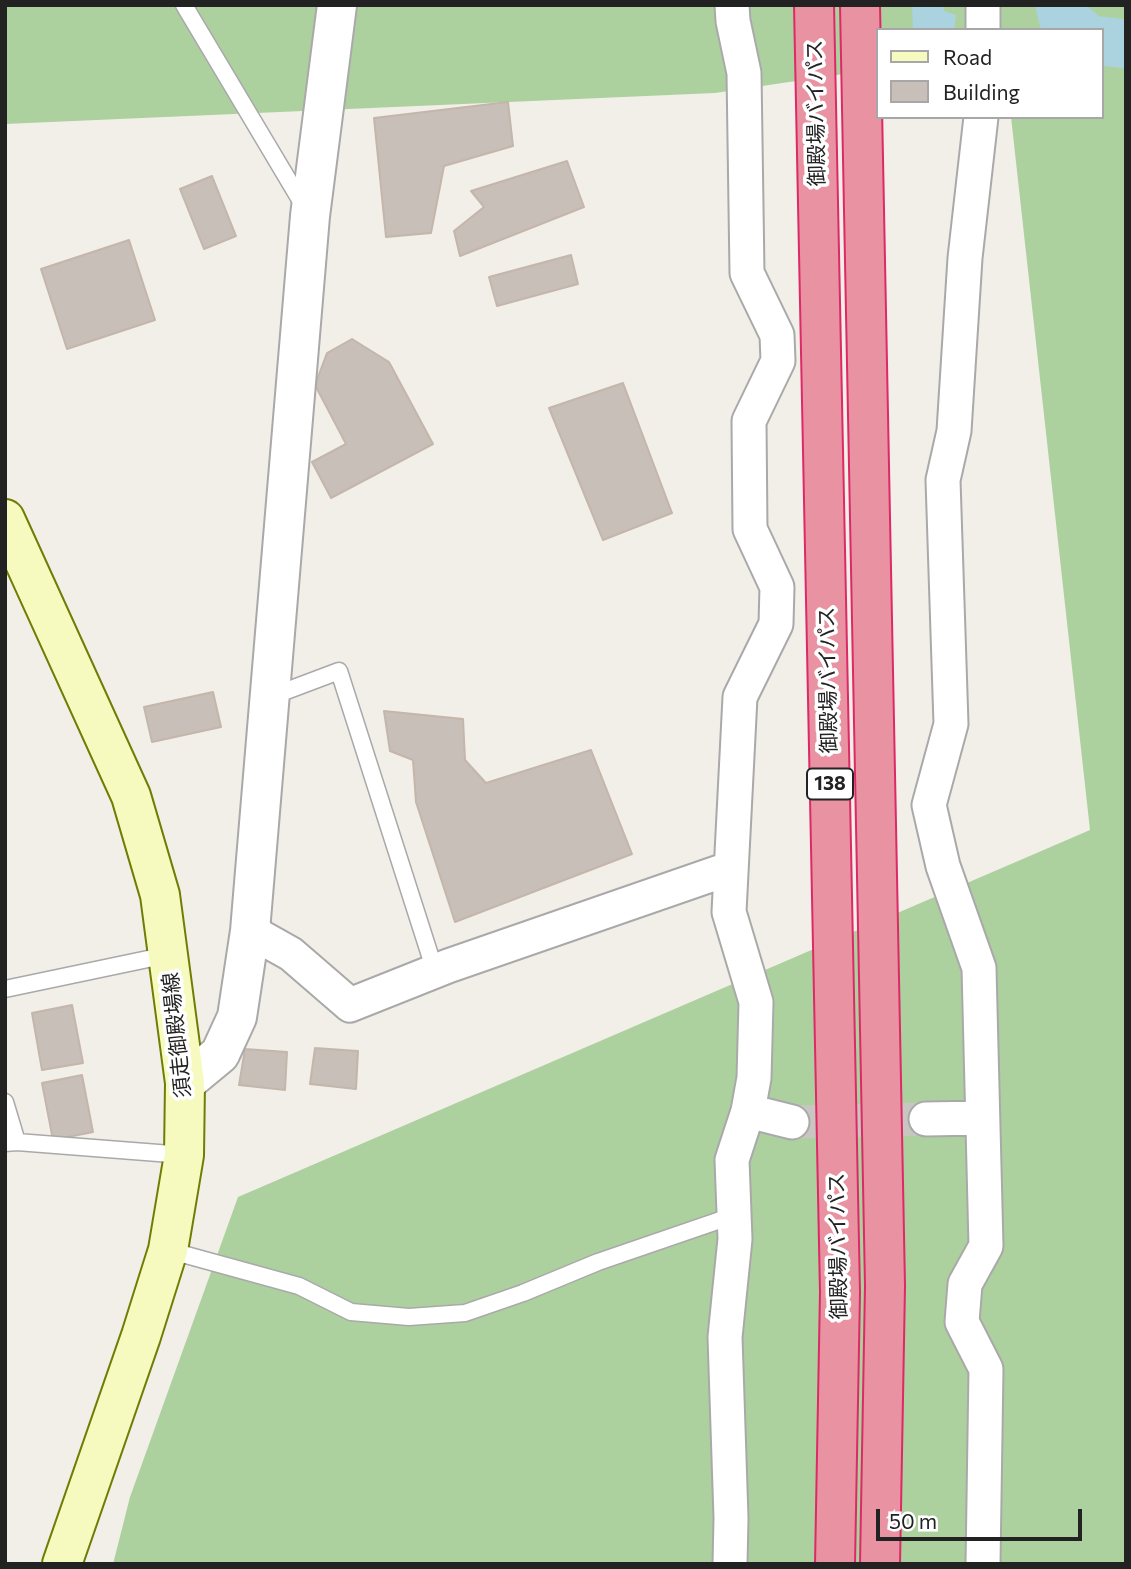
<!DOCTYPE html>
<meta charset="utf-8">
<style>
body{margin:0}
#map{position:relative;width:1131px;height:1569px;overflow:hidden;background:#f2efe9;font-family:Commissioner,sans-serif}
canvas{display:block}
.frame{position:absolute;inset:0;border:7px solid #222;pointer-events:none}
.legend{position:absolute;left:876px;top:28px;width:228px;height:91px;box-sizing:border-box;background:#fff;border:2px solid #a7a7a7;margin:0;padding:9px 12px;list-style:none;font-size:21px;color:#222}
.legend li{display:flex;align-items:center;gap:14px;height:35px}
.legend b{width:35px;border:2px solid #a7a7a7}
.scale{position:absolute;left:876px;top:1509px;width:206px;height:32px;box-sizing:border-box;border:4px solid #222;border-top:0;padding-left:9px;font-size:21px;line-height:24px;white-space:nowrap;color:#222;-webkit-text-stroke:5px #fff;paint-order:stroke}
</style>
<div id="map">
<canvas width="1131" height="1569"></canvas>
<div class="frame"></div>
<ul class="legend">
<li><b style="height:9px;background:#f7fabf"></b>Road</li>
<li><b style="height:19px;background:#c7bfb8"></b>Building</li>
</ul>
<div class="scale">50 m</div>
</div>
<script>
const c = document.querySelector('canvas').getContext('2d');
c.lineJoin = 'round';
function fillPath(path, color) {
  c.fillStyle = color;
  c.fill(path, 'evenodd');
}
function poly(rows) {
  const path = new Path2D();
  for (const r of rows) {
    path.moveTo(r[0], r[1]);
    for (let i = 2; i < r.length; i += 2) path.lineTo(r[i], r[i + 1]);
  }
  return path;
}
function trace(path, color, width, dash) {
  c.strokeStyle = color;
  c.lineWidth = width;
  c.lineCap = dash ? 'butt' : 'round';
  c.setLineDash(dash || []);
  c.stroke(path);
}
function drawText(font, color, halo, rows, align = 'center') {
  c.font = font + ' Commissioner,"Noto Sans JP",sans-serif';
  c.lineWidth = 7;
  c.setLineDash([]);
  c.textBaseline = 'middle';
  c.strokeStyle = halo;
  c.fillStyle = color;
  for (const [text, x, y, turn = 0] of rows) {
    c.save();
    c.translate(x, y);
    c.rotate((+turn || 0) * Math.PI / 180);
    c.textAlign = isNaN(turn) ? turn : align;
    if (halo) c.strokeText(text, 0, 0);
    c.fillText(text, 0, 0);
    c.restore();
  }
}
const forest = poly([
 [5,5,1126,5,1126,1564,113,1564,130,1497,238,1197,1090,830,1011,117,1101,117,1101,30,877,30,877,69,715,93,5,124]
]);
const water = poly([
 [912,5,943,5,944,11,956,15,954,30,913,30]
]);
const river = poly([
 [1060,5,1064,21,1078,30],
 [1101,41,1126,44]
]);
const building = poly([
 [508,102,513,146,444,166,431,233,386,237,374,118,508,102],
 [567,161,584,207,460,256,454,231,484,207,471,191,567,161],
 [212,176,236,236,204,249,180,189,212,176],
 [129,240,155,320,67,349,41,269,129,240],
 [571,255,578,284,497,306,489,277,571,255],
 [352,339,389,362,433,444,331,498,312,462,346,444,315,385,327,353,352,339],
 [623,383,672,513,603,540,549,408,623,383],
 [213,692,221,727,152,742,144,707,213,692],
 [384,711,463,719,465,760,486,783,591,750,632,854,455,922,416,802,413,760,390,751,384,711],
 [72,1005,83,1063,42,1070,32,1013,72,1005],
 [315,1048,358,1051,356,1089,310,1084,315,1048],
 [245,1049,287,1052,285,1090,239,1085,245,1049],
 [82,1075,93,1132,53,1140,42,1083,82,1075]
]);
const minorTunnel = poly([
 [792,1122,926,1119]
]);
const service = poly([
 [184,5,305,208],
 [270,697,339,671,435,971],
 [5,989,167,955],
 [5,1102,17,1142],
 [5,1143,17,1142,184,1155],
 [168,1250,299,1286,351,1312,409,1317,465,1313,523,1293,598,1262,735,1215]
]);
const minor = poly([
 [983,5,983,30],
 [981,117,965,258,954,431,943,480,951,724,929,805,943,866,979,968,986,1246,965,1284,962,1322,986,1369,983,1564],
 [250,931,291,954,350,1005,448,966,731,868],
 [748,1111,792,1122],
 [926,1119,981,1118],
 [730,1564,731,1518,725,1337,735,1239,732,1160,748,1111,754,1078,756,1002,729,912,740,697,776,624,777,587,750,529,749,421,778,361,777,335,747,273,744,73,733,21,732,5]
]);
const tertiary = poly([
 [185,1083,220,1054,237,1017,250,931,310,216,337,5]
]);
const secondary = poly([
 [5,519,131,796,160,895,185,1083,184,1155,168,1250,141,1336,62,1564]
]);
const motorway = poly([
 [814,5,840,1292,835,1564],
 [860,5,885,1286,880,1564]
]);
const shields = [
 [830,784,46]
];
const shieldNames = [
 ["138",830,784]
];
const streetNames = [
 ["御殿場バイパス",816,113,-91],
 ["御殿場バイパス",828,680,-91],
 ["須走御殿場線",177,1035,-96],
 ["御殿場バイパス",838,1246,-91]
];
fillPath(forest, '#add19e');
fillPath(water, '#aad3df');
trace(river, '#aad3df', 49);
fillPath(building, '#c7bfb8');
trace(building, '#c4b6ab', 2);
trace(minorTunnel, '#c8c6c1', 33, [33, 17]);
trace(service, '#a9a9a9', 19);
trace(minor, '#a9a9a9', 37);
trace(tertiary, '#a9a9a9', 42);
trace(secondary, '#707d05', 42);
trace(motorway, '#dc2a67', 42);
trace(service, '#fff', 16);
trace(minor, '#fff', 33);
trace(tertiary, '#fff', 38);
trace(secondary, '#f7fabf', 38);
trace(motorway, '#e892a2', 38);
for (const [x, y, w] of shields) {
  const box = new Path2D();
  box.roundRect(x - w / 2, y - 15.5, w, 31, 5);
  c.fillStyle = '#fff';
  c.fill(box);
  trace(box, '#222', 2);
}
drawText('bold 19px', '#222', null, shieldNames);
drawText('21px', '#222', '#fff', streetNames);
</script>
